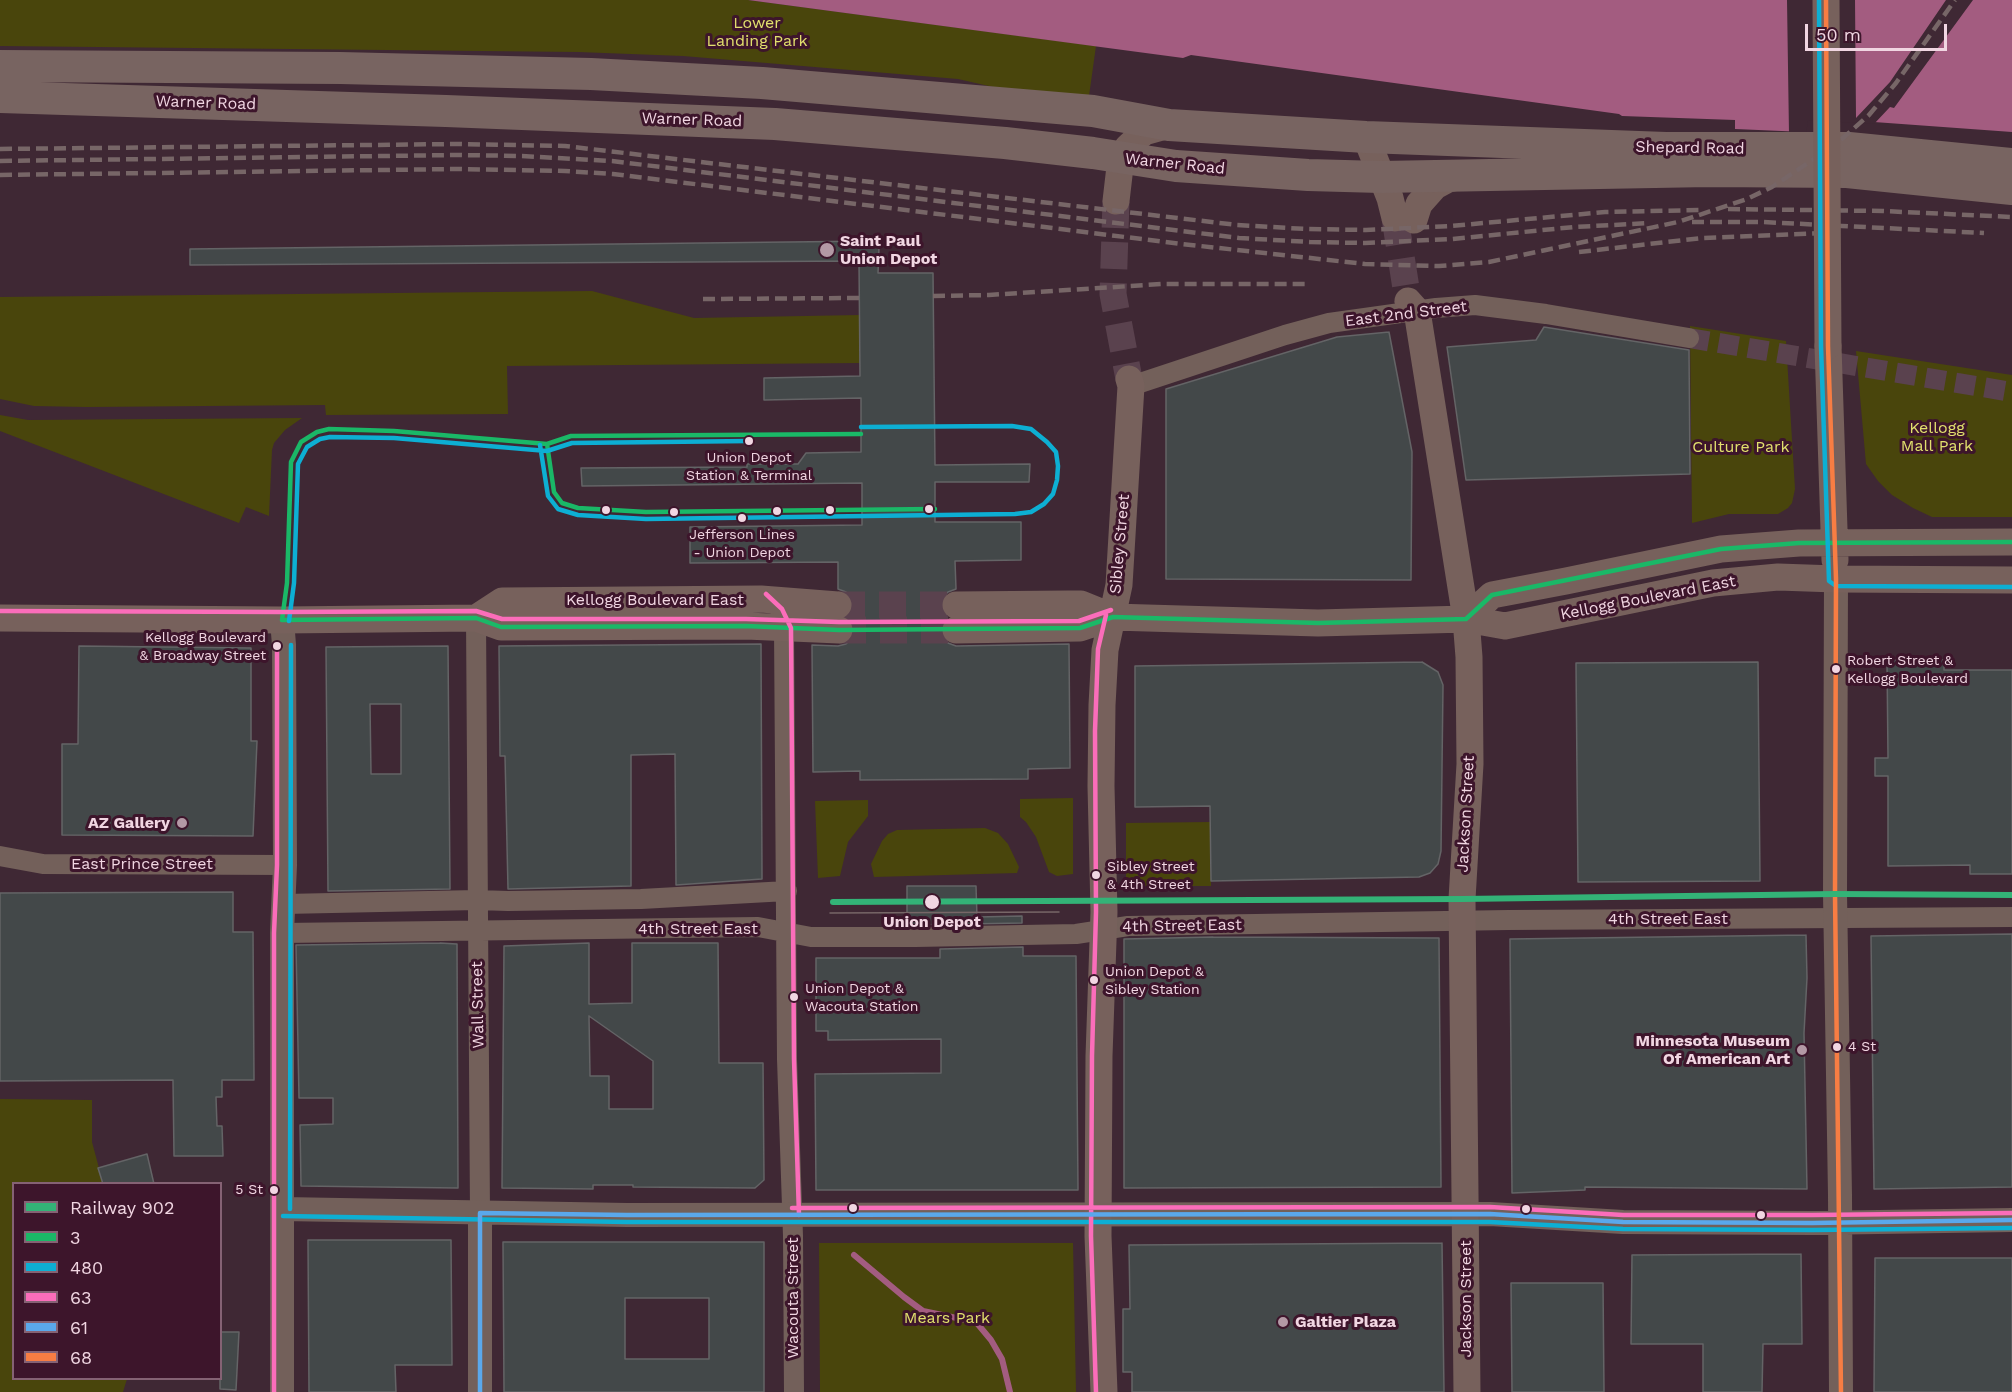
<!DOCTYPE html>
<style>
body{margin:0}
#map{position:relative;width:2012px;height:1392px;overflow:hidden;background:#3f2834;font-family:"Work Sans",sans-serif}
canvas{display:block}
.legend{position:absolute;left:12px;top:1182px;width:210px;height:198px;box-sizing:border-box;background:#3d152b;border:2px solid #856274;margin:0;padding:8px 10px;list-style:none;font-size:18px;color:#f1d6e2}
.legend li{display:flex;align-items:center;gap:12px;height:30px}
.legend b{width:30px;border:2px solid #856274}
.scale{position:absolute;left:1805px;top:24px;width:142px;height:27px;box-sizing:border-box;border:3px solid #f1d6e2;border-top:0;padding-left:8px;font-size:18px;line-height:21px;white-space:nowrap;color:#f1d6e2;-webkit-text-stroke:4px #3d152b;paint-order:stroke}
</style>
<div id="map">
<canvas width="2012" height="1392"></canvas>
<ul class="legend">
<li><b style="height:8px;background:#33b377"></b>Railway 902</li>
<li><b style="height:8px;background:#1ab867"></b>3</li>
<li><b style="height:8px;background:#0dafd3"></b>480</li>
<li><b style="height:8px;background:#fb6dba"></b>63</li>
<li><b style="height:8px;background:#5aa8eb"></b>61</li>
<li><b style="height:8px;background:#f77d43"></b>68</li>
</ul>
<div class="scale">50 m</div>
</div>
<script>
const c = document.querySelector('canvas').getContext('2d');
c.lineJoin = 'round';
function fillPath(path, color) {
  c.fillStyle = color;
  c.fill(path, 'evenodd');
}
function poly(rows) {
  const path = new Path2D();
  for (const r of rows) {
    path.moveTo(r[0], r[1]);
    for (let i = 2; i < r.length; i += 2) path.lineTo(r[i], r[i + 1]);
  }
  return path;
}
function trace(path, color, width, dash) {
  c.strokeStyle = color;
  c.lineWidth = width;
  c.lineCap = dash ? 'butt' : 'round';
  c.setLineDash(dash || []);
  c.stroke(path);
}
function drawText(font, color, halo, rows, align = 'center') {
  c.font = font + ' "Work Sans",sans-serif';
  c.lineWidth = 6;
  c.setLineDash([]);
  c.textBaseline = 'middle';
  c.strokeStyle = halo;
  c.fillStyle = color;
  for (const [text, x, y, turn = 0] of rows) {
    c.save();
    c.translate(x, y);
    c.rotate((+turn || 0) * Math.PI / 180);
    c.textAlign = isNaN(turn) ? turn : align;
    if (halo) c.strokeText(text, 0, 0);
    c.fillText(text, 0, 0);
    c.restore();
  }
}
const green = poly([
 [0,0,748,0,1096,46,1089,96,1024,94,958,79,683,56,578,52,0,46],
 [592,291,694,318,860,315,860,363,507,366,508,414,326,415,325,405,87,407,34,406,0,399,0,297],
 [1690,326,1786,341,1795,489,1792,503,1788,508,1778,514,1729,514,1692,523],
 [1856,351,2012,375,2012,517,1932,517,1913,508,1892,495,1878,481,1866,464],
 [0,415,28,420,302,418,285,430,274,443,272,450,269,516,246,507,239,523,0,431],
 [1073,798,1073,874,1057,876,1049,872,1036,837,1026,822,1020,817,1020,799],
 [868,800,868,816,848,842,840,876,818,878,815,801],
 [1211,822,1211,886,1126,886,1126,823],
 [985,828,998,833,1008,844,1019,867,1017,873,874,877,871,864,882,841,888,834,897,830],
 [0,1099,92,1100,92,1142,103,1183,14,1184,14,1378,127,1379,123,1392,0,1392],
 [819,1243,1073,1243,1076,1392,820,1392]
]);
const water = poly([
 [748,0,2012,0,2012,132,1805,117,1805,132,1735,129,1735,120,1622,116,1619,114,1191,55,1183,58]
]);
const pier = poly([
 [1787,0,1855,0,1856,118,1890,82,1946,0,1973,0,1894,108,1890,107,1874,124,1808,120,1806,134,1789,134]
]);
const stream = poly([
 [854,1255,904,1297,923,1311,976,1322,991,1340,1002,1359,1010,1392]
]);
const building = poly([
 [874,241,874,246,879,247,878,273,933,273,935,465,1030,464,1029,482,935,482,935,522,1021,522,1021,560,955,561,956,589,948,592,943,597,940,605,942,612,947,617,942,623,940,630,942,638,948,643,956,646,1069,644,1070,768,1028,769,1028,779,860,780,860,771,813,772,812,645,838,646,846,644,852,639,855,631,853,623,848,617,854,607,852,599,846,592,838,589,838,562,690,563,690,527,862,525,862,483,582,486,581,468,747,467,747,464,798,464,806,453,861,452,861,398,764,400,764,378,860,376,859,261,190,265,190,249,874,241],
 [1544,327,1689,350,1690,474,1466,480,1447,347,1536,340,1544,327],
 [1389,332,1412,452,1411,580,1166,579,1166,389,1337,337,1389,332],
 [761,644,762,879,676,885,675,754,631,755,631,886,508,889,505,756,500,756,499,646,761,644],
 [79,646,251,648,251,741,257,741,253,836,62,835,62,744,78,744,79,646],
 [448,646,450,889,328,891,326,647,448,646],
 [370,704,401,704,401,774,371,774,370,704],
 [1887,660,1944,660,1944,670,2012,670,2012,874,1970,874,1970,865,1888,866,1888,776,1875,776,1875,758,1888,758,1887,660],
 [1422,662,1438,672,1443,685,1441,851,1438,864,1430,873,1419,877,1211,881,1210,806,1135,807,1135,666,1422,662],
 [1758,662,1760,881,1578,882,1576,663,1758,662],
 [907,886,976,886,977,917,1022,916,1022,923,907,925,907,886],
 [233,892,233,932,253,932,254,1080,222,1080,222,1097,216,1097,217,1126,222,1126,223,1156,174,1156,173,1080,0,1081,0,893,233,892],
 [2012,934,2012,1187,1874,1189,1871,936,2012,934],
 [1806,935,1807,978,1804,1033,1807,1189,1585,1187,1585,1190,1512,1193,1510,939,1806,935],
 [1213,937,1439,938,1441,1187,1124,1188,1124,939,1213,937],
 [440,943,457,944,458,1188,301,1186,300,1125,333,1124,333,1098,299,1098,296,945,440,943],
 [589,943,589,1004,632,1003,632,943,718,943,719,1063,763,1063,764,1180,755,1188,633,1187,633,1185,593,1185,593,1189,502,1188,504,946,589,943],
 [589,1016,653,1061,653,1109,609,1109,609,1076,590,1076,589,1016],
 [1023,947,1023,956,1076,956,1078,1190,816,1190,815,1074,941,1073,941,1039,828,1040,828,1031,816,1031,816,958,940,958,940,949,1023,947],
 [147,1154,154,1184,103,1184,98,1168,147,1154],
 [308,1240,451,1240,452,1365,395,1365,396,1392,309,1392,308,1240],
 [503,1242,764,1242,764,1392,504,1392,503,1242],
 [625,1298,709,1298,709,1359,625,1359,625,1298],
 [1442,1243,1444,1392,1132,1392,1132,1372,1123,1372,1123,1309,1130,1309,1129,1245,1442,1243],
 [1801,1254,1802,1344,1763,1344,1762,1392,1703,1392,1703,1344,1631,1344,1632,1255,1801,1254],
 [1875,1258,2012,1258,2012,1392,1874,1392,1875,1258],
 [1511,1283,1603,1283,1604,1392,1512,1392,1511,1283],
 [220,1332,239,1332,236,1390,220,1389,220,1332]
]);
const minorTunnel = poly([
 [1689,338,2012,392]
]);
const secondaryTunnel = poly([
 [1116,201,1113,294,1129,379],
 [1395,218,1408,301],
 [838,605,956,605],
 [839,630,956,630]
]);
const minor = poly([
 [1131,386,1285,335,1329,323,1436,308,1475,305,1546,314,1689,338],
 [780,617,784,628,787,1059,793,1236,794,1392],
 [476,618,480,1213],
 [0,856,43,864,285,865],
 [284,904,477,900,508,901,641,899,787,891],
 [282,933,758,927,811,937,915,937,1076,934,1128,926,1509,920,2012,917]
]);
const tertiary = poly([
 [1836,579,1835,894,1840,1195,1841,1392],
 [283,1209,627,1215,1490,1214,1623,1222,1812,1223,2012,1220],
 [480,1213,480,1392],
 [282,1392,282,933,285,865,284,645,282,620]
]);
const secondary = poly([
 [1366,137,1390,198,1395,218],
 [1116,201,1121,158,1128,147,1144,132,1169,125],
 [1414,220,1419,204,1435,186,1448,179,1463,176],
 [1408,301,1417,311,1466,619,1469,657,1470,764,1462,899,1467,1392],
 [1828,346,1835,560],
 [956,605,1068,604,1081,604,1113,617,1318,623,1466,619,1505,626,1713,583,1778,577,1836,579,2012,580],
 [0,618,282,620,476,618,501,627,746,626,839,630],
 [476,618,502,601,761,599,838,605],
 [1466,619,1492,595,1566,581,1721,549,1799,543,2012,542],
 [956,630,1080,628,1113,617],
 [1104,1392,1098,1236,1099,1056,1104,912,1101,786,1102,705,1105,650,1119,585,1131,386,1129,379]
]);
const trunk = poly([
 [0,66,340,68,591,74,762,83,1093,111,1169,125,1366,137,1666,148,1849,148,2012,164],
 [0,97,446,111,775,124,1005,143,1093,153,1176,166,1308,175,1381,177,1709,171,1847,172,2012,189]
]);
const tram = poly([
 [830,913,1059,912]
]);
const rail = poly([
 [0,149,459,144,565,146,1237,225,1306,229,1366,230,1451,226,1605,212,1704,210],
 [0,161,459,155,522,156,612,161,1239,238,1310,242,1365,243,1452,239,1574,227,1650,223],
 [0,175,459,169,565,171,613,174,1182,244,1365,264,1439,266,1489,262,1678,222,1747,199,1772,187,1835,145,1869,115,1896,83,1955,0],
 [1728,209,1883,211,2012,217],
 [1692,222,1763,222,1984,233],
 [1579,252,1702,238,1827,233],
 [933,296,989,295,1162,284,1307,284],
 [703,299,860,298]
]);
const secondaryBridge = poly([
 [1826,0,1828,346]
]);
const bus1 = poly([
 [547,444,554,492,562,503,578,508,646,512,935,509],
 [282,620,476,618,501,627,746,626,839,630,1080,628,1113,617,1318,623,1466,619,1492,595,1721,549,1799,543,2012,542],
 [282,620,287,583,291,462,301,442,317,432,329,429,394,431,547,444,571,436,861,434]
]);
const bus2 = poly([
 [1819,0,1821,346,1829,581,1836,586,2012,587],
 [540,445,548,496,558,509,578,515,646,519,1015,514,1031,512,1044,504,1053,494,1057,480,1058,466,1056,452,1047,442,1031,429,1012,426,861,427],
 [289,621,294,583,298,464,307,447,320,439,330,437,394,438,547,451,572,443,750,441],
 [290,1209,291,645],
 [283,1216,627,1222,1490,1222,1623,1229,1812,1230,2012,1228]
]);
const bus3 = poly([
 [766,594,782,609,791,628,794,1059,799,1215],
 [0,611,282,612,476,611,502,619,746,619,839,622,1079,621,1111,610],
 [792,1208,1490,1207,1623,1215,1812,1215,2012,1213],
 [274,1392,274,933,277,865,277,645],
 [1096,1392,1091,1236,1092,1056,1096,912,1095,731,1098,649,1106,615]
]);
const bus4 = poly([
 [480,1392,480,1213,627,1215,1490,1214,1623,1222,1812,1223,2012,1220]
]);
const bus5 = poly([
 [1826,0,1828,346,1836,579,1835,894,1841,1392]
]);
const rail1 = poly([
 [833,902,1462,899,1835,894,2012,895]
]);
const markers = [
 [827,250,8,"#b399a5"],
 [749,441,5,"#f1d6e2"],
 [929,509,5,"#f1d6e2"],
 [606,510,5,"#f1d6e2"],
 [830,510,5,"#f1d6e2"],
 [777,511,5,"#f1d6e2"],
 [674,512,5,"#f1d6e2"],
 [742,518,5,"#f1d6e2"],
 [277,646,5,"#f1d6e2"],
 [1836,669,5,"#f1d6e2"],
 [182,823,6,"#b399a5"],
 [1096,875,5,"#f1d6e2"],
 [932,902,8,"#f1d6e2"],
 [1094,980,5,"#f1d6e2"],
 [794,997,5,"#f1d6e2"],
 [1837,1047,5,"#f1d6e2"],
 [1802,1050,6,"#b399a5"],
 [274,1190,5,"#f1d6e2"],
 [853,1208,5,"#f1d6e2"],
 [1526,1209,5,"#f1d6e2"],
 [1761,1215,5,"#f1d6e2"],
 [1283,1322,6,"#b399a5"]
];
const busNames = [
 ["Union Depot",749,458,"center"],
 ["Station & Terminal",749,476,"center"],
 ["Jefferson Lines",742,535,"center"],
 ["- Union Depot",742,553,"center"],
 ["Kellogg Boulevard",266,638,"right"],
 ["& Broadway Street",266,656,"right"],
 ["Robert Street &",1847,661],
 ["Kellogg Boulevard",1847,679],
 ["Sibley Street",1107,867],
 ["& 4th Street",1107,885],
 ["Union Depot &",1105,972],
 ["Sibley Station",1105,990],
 ["Union Depot &",805,989],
 ["Wacouta Station",805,1007],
 ["4 St",1848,1047],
 ["5 St",263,1190,"right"]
];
const parkNames = [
 ["Lower",757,23],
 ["Landing Park",757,41],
 ["Kellogg",1937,428],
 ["Mall Park",1937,446],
 ["Culture Park",1741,447],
 ["Mears Park",947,1318]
];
const streetNames = [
 ["Warner Road",206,103,2],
 ["Warner Road",692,120,2],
 ["Shepard Road",1690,148,1],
 ["Warner Road",1175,164,6],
 ["East 2nd Street",1406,314,-7],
 ["Sibley Street",1120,544,-85],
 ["Kellogg Boulevard East",1648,598,-11],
 ["Kellogg Boulevard East",655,600],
 ["Jackson Street",1466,814,-87],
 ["East Prince Street",142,864],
 ["4th Street East",1668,919],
 ["4th Street East",1182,926,-1],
 ["4th Street East",698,929],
 ["Wall Street",478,1005,-91],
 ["Wacouta Street",793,1298,-90],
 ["Jackson Street",1466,1299,-90]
];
const poiNames = [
 ["Saint Paul",840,241],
 ["Union Depot",840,259],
 ["AZ Gallery",170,823,"right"],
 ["Minnesota Museum",1790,1041,"right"],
 ["Of American Art",1790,1059,"right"],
 ["Galtier Plaza",1295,1322]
];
const stopNames = [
 ["Union Depot",932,922]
];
fillPath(green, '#49450c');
fillPath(water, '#a35c80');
fillPath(pier, '#3f2834');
trace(stream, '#a35c80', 6);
fillPath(building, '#434849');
trace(building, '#646466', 1.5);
trace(minorTunnel, '#5a424e', 20, [20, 10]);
trace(secondaryTunnel, '#5a424e', 27, [27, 14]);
trace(minor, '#73605a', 20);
trace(tertiary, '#73605a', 24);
trace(secondary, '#77615c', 27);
trace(trunk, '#786461', 32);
trace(tram, '#776667', 1.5);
trace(rail, '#776667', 4.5, [12, 6]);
trace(secondaryBridge, '#77615c', 27);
trace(bus1, '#1ab867', 4.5);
trace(bus2, '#0dafd3', 4.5);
trace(bus3, '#fb6dba', 4.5);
trace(bus4, '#5aa8eb', 4.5);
trace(bus5, '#f77d43', 4.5);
trace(rail1, '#33b377', 6);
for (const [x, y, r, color] of markers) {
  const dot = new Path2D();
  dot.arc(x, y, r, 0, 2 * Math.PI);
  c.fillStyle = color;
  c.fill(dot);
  trace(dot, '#3d152b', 2);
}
drawText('14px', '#f1d6e2', '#3d152b', busNames, 'left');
drawText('16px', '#e1e06d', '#3d152b', parkNames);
drawText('16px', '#f1d6e2', '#3d152b', streetNames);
drawText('bold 16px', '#f1d6e2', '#3d152b', poiNames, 'left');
drawText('bold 16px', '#f1d6e2', '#3d152b', stopNames);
</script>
